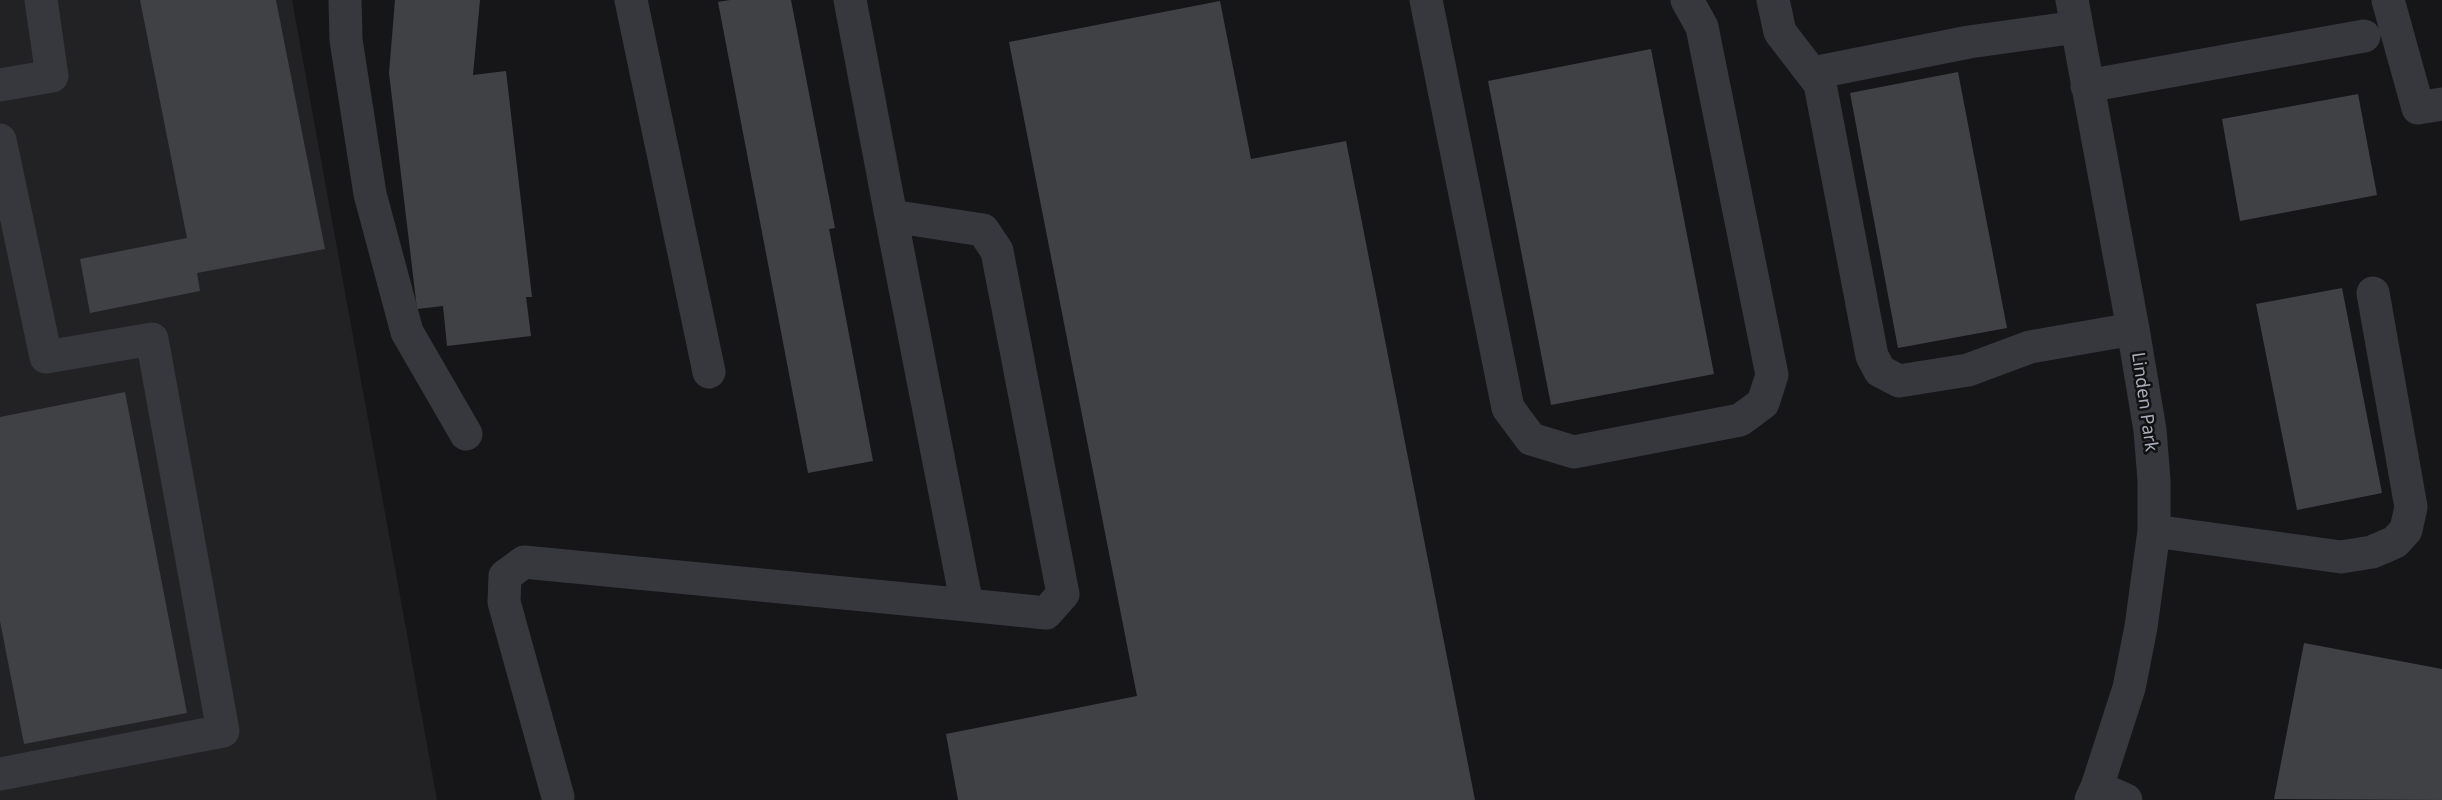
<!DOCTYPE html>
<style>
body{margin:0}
canvas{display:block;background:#161618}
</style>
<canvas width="2442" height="800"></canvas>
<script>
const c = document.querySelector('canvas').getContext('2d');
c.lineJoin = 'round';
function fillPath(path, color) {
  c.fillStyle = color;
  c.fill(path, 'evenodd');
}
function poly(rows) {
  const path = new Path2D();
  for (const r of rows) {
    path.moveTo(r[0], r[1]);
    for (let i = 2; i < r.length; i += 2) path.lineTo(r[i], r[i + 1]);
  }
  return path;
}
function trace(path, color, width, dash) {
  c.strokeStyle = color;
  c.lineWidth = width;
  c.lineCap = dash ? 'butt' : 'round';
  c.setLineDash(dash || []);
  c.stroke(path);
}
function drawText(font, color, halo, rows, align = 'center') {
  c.font = font + ' "Noto Sans",sans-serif';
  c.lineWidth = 5;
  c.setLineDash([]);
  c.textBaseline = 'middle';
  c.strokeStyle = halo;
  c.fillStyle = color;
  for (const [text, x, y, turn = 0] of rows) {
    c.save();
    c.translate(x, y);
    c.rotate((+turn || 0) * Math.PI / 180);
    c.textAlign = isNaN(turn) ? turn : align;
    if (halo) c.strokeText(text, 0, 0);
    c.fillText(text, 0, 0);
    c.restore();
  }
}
const built = poly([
 [0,0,292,0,437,800,0,800]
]);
const building = poly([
 [140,0,276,0,325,249,197,273,200,291,90,313,80,259,187,238],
 [395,0,480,0,473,75,506,71,532,297,526,297,531,336,447,346,443,306,417,309,389,73],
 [730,0,791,0,835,228,829,229,873,461,808,473,718,2],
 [1220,1,1251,159,1346,141,1475,800,958,800,946,734,1137,696,1009,42],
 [1651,49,1714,374,1551,405,1488,81],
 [1958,72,2007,328,1898,348,1850,93],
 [2358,94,2377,195,2240,221,2222,119],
 [2342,288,2382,493,2297,510,2256,304],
 [125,392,187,713,24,744,0,621,0,417],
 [2304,643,2442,669,2442,800,2274,799]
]);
const minor = poly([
 [345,0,346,40,370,194,407,332,466,434],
 [631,0,709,372],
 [850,0,891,216,967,605,1046,613,1063,594,997,251,983,230,891,216],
 [1426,0,1508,408,1531,439,1574,452,1740,420,1763,403,1772,375,1702,27,1687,0],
 [1773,0,1780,32,1820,84,1872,356,1880,371,1899,381,1968,370,2030,347,2133,329],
 [2072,0,2133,329,2150,430,2154,480,2154,531,2141,627,2129,688,2097,787,2091,800],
 [2388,0,2418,108,2442,104],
 [1813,73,1969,42,2077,27],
 [0,85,52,76,41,0],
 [2087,86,2364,36],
 [0,140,46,357,152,339,223,731,0,774],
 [2154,531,2341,557,2372,552,2395,542,2406,530,2411,507,2373,293],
 [2097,787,2126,800],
 [558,797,504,602,505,576,524,562,967,605]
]);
const streetNames = [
 ["Linden Park",2144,402,82]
];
fillPath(built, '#222225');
fillPath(building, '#404145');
trace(minor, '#37383d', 33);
drawText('18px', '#a8adb8', '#111113', streetNames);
</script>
